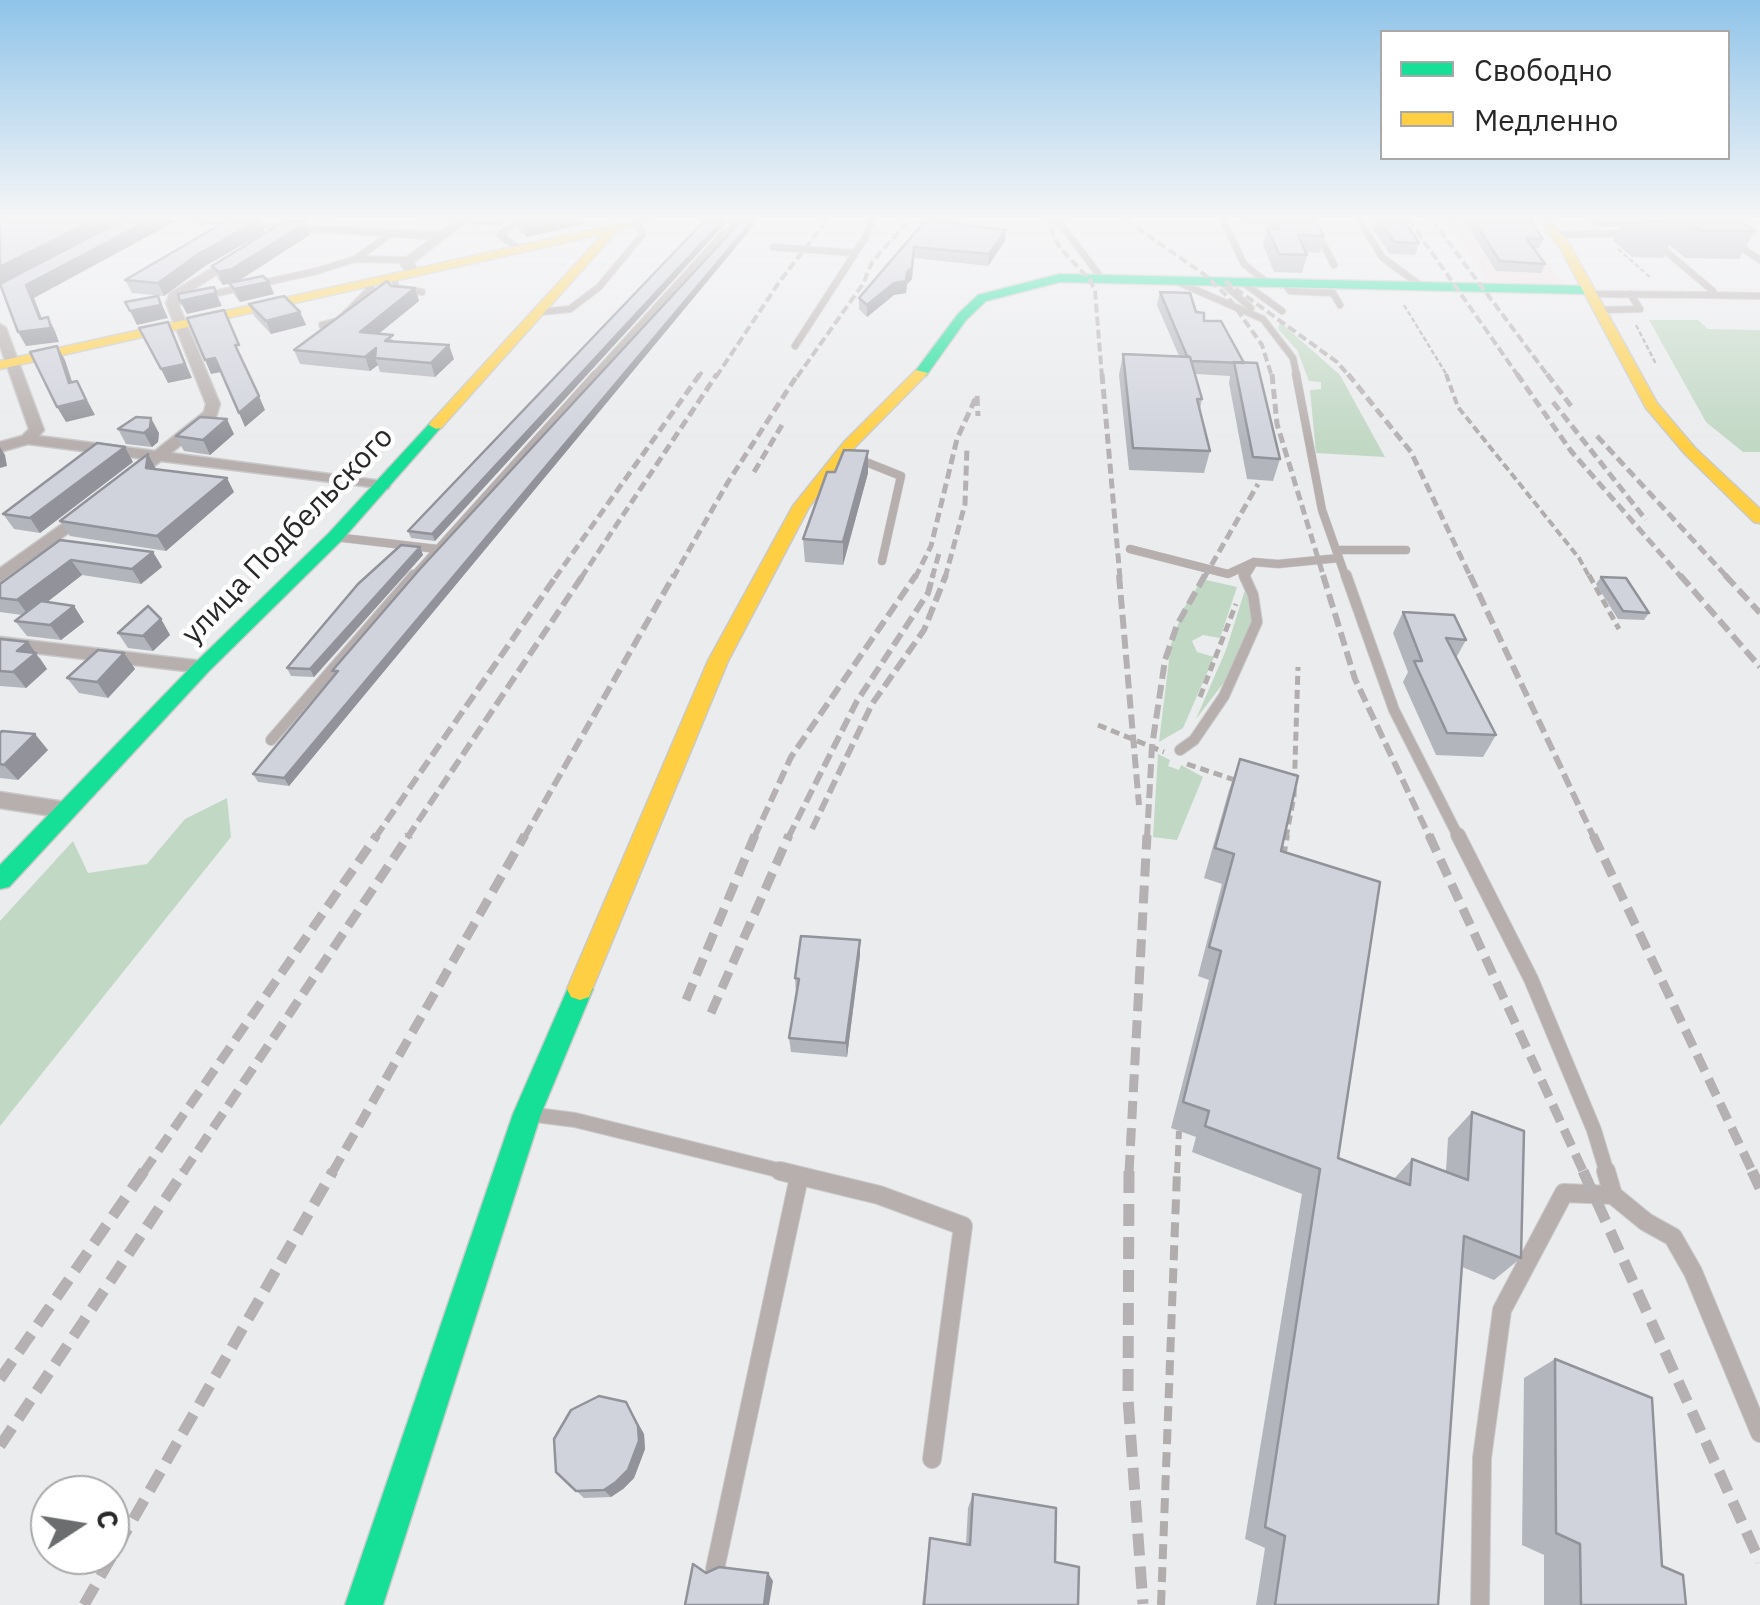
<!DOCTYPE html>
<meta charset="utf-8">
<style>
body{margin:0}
#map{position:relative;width:1760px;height:1605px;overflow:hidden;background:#ebecee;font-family:"IBM Plex Sans",sans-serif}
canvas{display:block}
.legend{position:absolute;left:1380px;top:30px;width:350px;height:130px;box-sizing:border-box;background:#fff;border:2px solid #a9a9aa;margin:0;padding:12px 18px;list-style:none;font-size:30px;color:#28282a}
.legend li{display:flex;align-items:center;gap:20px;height:50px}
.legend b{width:50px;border:2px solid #a9a9aa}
.north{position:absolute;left:30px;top:1475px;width:100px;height:100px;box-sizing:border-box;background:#fff;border:2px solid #a9a9aa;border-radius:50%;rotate:78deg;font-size:28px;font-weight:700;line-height:40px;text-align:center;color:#28282a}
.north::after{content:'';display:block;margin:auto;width:35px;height:45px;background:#6c6d6f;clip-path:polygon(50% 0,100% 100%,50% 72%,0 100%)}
</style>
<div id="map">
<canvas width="1760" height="1605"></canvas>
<ul class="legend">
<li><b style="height:12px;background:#16e098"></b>Свободно</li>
<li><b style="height:12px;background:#ffcf43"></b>Медленно</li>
</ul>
<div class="north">С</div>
</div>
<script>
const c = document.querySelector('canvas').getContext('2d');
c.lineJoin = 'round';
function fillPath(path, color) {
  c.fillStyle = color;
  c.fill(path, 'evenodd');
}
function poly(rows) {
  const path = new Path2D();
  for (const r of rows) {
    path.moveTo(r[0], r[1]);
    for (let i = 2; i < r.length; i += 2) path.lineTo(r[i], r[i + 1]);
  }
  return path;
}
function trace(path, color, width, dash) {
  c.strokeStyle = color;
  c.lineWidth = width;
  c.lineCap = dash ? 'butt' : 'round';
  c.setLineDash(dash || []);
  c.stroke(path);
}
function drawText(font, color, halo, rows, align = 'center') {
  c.font = font + ' "IBM Plex Sans",sans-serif';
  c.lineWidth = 9;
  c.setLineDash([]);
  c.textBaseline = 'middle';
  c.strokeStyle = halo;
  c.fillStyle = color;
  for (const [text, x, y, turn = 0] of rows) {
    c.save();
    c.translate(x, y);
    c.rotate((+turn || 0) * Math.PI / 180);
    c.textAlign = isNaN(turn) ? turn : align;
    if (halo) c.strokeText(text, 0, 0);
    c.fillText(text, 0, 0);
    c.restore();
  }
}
const commercial = poly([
 [1448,221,1525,224,1563,285,1487,281]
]);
const green = poly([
 [1649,320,1698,320,1708,329,1760,330,1760,452,1743,452,1706,422],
 [1280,322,1340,375,1385,457,1316,453,1310,390,1321,389,1321,382,1309,381,1297,350,1278,329],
 [1202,579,1237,587,1220,638,1203,635,1192,641,1197,652,1214,657,1183,728,1159,742,1171,644,1184,608],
 [1245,590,1249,592,1253,620,1228,677,1196,719,1226,650],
 [1158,754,1170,760,1168,766,1179,770,1181,765,1203,777,1177,840,1153,837],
 [227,798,231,837,0,1126,0,921,73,841,88,873,147,864,185,819]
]);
const pathFar4 = poly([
 [1441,220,1468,221],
 [1618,249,1651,278],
 [1404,305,1448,377],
 [1636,325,1656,364]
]);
const pathFar3 = poly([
 [1446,374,1458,407,1579,558,1590,578]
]);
const pathFar2 = poly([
 [1589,575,1619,629],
 [1200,697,1236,604],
 [1098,725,1164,752],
 [1187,764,1238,781],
 [1286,838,1294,796,1298,667]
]);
const pathFar1 = poly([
 [1283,857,1287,835],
 [1177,1173,1179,1131]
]);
const path = poly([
 [1161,1605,1177,1171]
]);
const laneFar4 = poly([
 [1049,220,1060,223,1103,280],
 [1223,220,1244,264,1265,281],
 [1246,220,1282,222],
 [1359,220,1382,257,1421,286],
 [1317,232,1334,265],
 [1556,235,1630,233],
 [1735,243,1760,260],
 [773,247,855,253],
 [518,248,500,235,519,220],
 [355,259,409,260],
 [394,276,396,288,422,292],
 [1220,281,1251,308],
 [1241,281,1282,311],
 [1284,282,1290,291,1333,293,1340,305],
 [1180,283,1263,319,1293,358,1297,377],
 [1589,294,1708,295,1713,291,1656,243],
 [1708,295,1760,296],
 [172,303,317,271,355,259,391,234],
 [1598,310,1640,309,1630,294],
 [541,312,570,309,599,287,643,234,638,223],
 [322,325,338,321,371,288,364,283],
 [795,346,865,238,872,220],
 [593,377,724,233,737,226,729,220]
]);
const laneFar3 = poly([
 [1296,374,1322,510,1346,578],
 [856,458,901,476,882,561],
 [335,537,437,549],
 [1130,549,1228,574,1254,562,1278,564,1339,558],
 [1336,550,1406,550],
 [412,578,596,374],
 [1244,578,1254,562]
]);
const laneFar2 = poly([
 [1346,575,1394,710,1459,838],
 [271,740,414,575],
 [1180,750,1194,740,1224,696,1257,622,1253,595,1244,575]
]);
const laneFar1 = poly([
 [1458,835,1531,979,1594,1130,1607,1173],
 [536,1115,575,1120,790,1173]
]);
const lane = poly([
 [780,1171,879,1195,963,1226,932,1459],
 [1606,1171,1613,1195,1646,1222,1673,1237,1693,1272,1760,1433],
 [715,1569,799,1177],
 [1480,1605,1482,1458,1502,1310,1564,1193,1613,1195]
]);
const street = poly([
 [188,220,440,232,457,220,469,220,414,262,417,272,411,276,401,265,403,260,431,239,193,223,188,220],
 [240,252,244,257,180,298,178,303,220,404,216,417,171,453,382,481,390,486,388,489,161,461,131,483,123,478,145,459,28,444,0,452,0,442,22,436,29,429,0,346,0,324,6,328,44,430,39,436,155,451,204,412,206,404,166,303,170,293,240,252],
 [89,505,97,510,95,514,0,582,0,568,89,505],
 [0,637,202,661,212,667,202,673,0,649,0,637],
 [0,792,65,802,76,810,65,818,0,808,0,792]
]);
const fast = poly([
 [1060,274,1588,286,1594,290,1588,294,1060,282,986,301,966,320,926,376,916,376,914,373,958,314,978,295,1060,274],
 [431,422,443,425,341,541,209,671,9,887,0,889,0,865,195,663,329,533,431,422],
 [580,978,589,981,593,989,541,1114,383,1605,345,1605,513,1114,571,981,580,978]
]);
const slow = poly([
 [635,220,654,220,618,230,441,428,436,429,429,425,431,422,603,234,0,369,0,361,635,220],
 [1539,220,1550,220,1570,245,1657,403,1695,448,1760,509,1760,523,1754,522,1685,454,1646,408,1559,246,1539,220],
 [916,370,928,373,855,447,809,507,728,661,589,997,580,1000,571,997,567,989,708,661,793,506,845,441,916,370]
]);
const railFar4 = poly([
 [1126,220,1205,275,1228,297,1262,345,1272,377],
 [1409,220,1519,377],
 [1432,220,1549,377],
 [1050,228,1060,248,1090,280,1095,291,1102,377],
 [1225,281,1337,362,1350,377],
 [698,377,702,372],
 [716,377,780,281,827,220],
 [797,377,863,284,872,262,909,220]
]);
const railFar3 = poly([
 [1102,374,1120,578],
 [1272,374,1277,424,1324,578],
 [1348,374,1411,452,1471,578],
 [1517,374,1571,451,1682,578],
 [1547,374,1574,410],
 [1553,402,1646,520],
 [1597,436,1728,578],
 [754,472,782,425],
 [555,578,700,374],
 [581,578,717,374],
 [673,578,728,482,798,374],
 [915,578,931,546,957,439,977,395,978,416],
 [932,578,940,550],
 [945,578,965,504,967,447],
 [1204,578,1258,484]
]);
const railFar2 = poly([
 [1119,575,1139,805],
 [1323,575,1355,679,1430,838],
 [1470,575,1594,838],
 [1680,575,1760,667],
 [1725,575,1760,613],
 [812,829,872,704,924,630,946,575],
 [375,838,557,575],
 [407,838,583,575],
 [524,838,674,575],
 [754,838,791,757,916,575],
 [788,838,857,701,928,593,933,575],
 [1147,838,1152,746,1165,660,1177,625,1205,575]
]);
const railFar1 = poly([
 [1429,835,1584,1173],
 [1593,835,1753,1173],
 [686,1000,755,835],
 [711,1013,789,835],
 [143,1173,377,835],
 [183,1173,409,835],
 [332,1173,525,835],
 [1129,1173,1147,835]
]);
const rail = poly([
 [1129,1171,1128,1399,1143,1604],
 [1583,1171,1760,1562],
 [1752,1171,1760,1188],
 [0,1379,144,1171],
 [0,1446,184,1171],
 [84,1605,333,1171]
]);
const wall = poly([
 [260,220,265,232,205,266,164,296,132,293,125,280],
 [305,220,333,220,330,222],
 [417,220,451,220,447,222],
 [469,220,510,220,500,226,470,224],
 [515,220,583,220,584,224,527,237,518,230],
 [724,220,724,225,435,541,411,538,408,531],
 [1269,220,1315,220,1324,236,1320,253,1306,252,1307,255,1302,273,1274,272,1263,245],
 [1376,220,1404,220,1419,243,1415,255,1390,254,1373,230],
 [1464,220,1530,220,1543,239,1539,248,1534,248,1545,264,1541,273,1496,271],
 [1589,220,1739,220,1755,231,1739,259,1685,258,1669,245,1663,258,1632,257,1613,241,1620,227,1598,227],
 [924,222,958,224,1005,241,988,266,914,258,912,279,907,284,906,293,894,295,867,317,859,309,859,298],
 [754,225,289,786,258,782,253,774,335,675,332,671],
 [311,234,237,281,269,282,274,294,240,302,235,296,229,283,223,285,218,279,212,266],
 [391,286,415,288,419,301,379,333,395,341,454,359,435,377,380,372,378,365,370,371,300,364,294,350],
 [1160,292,1196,312,1204,321,1221,321,1280,459,1273,481,1247,479,1229,383,1230,376,1195,374,1202,399,1200,409,1210,451,1204,473,1129,470,1119,375,1123,354,1179,356,1157,305],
 [249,304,300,312,306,325,271,334,255,317],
 [118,429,159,433,158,442,152,447,126,444],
 [234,434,210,455,184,451,176,436],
 [868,451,868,473,843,565,805,562,803,539,835,472],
 [133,462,40,533,14,529,3,514],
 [156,469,234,492,166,551,70,536,60,521],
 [60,540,153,552,162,567,141,584,82,575,47,602,74,606,84,622,61,640,27,636,15,621,22,615,0,612,0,584],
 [420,547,423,555,314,677,291,676,287,668],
 [1601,577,1649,613,1644,620,1618,619,1596,584],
 [1403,612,1466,640,1456,658,1496,735,1483,757,1436,755,1403,682,1408,672,1393,633],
 [161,619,170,635,153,651,128,648,118,633],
 [0,639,40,658,47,669,26,688,0,686],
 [124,653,135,669,108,698,79,693,67,678],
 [0,733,48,750,18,780,0,778],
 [1240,759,1281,851,1338,1158,1394,1179,1412,1159,1446,1171,1448,1138,1472,1112,1521,1258,1494,1280,1462,1267,1438,1605,1256,1605,1265,1548,1245,1539,1302,1194,1192,1152,1196,1137,1171,1128,1209,980,1198,976,1222,884,1204,878,1229,790],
 [860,955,847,1057,791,1052,789,1038,796,993,795,978],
 [1555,1359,1662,1566,1686,1605,1544,1605,1544,1555,1522,1545,1524,1378],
 [626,1402,644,1434,645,1449,634,1478,623,1489,611,1497,584,1498,556,1472],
 [973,1494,1055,1562,1078,1605,922,1605,930,1538,966,1544,968,1508]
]);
const shadedWall = poly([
 [93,220,124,220,0,284,0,267],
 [149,220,178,220,34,298,46,329,48,317,55,331,59,342,26,346,18,332,40,319,26,285],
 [260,220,265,232,205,266,164,296,158,283,200,253],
 [499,220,510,220,500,226],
 [546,220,583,220,584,224,527,237,524,225],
 [724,220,724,225,435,541,432,534],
 [754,220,754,225,289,786,284,778],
 [307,222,311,234,237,282,223,285,218,272],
 [1006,230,1005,241,988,266,989,254],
 [914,247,912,279,907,284,906,293,894,295,867,317,867,305,907,272],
 [269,282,274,294,240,302,234,289],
 [415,288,419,301,365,345,360,332],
 [216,293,222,306,187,314,180,301],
 [158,296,168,318,137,325,130,311],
 [300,312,306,325,271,334,266,321],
 [168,322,192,378,168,383,161,369],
 [449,345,454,359,435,377,431,363],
 [57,346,65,360,77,397,69,383],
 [376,348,375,358,378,365,370,371,365,357],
 [215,358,221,372,211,374,205,360],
 [77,381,95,415,66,422,57,407],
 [259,396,265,410,245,427,239,413],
 [151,418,159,433,158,442,152,447,144,433],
 [227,419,234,434,210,455,203,440],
 [0,447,5,455,7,466,0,468],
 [125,447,133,462,40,533,30,518],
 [868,451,868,473,843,565,843,542],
 [148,454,156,469,146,468],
 [227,478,234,492,166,551,157,536],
 [420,547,423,555,314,677,310,669],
 [153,552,162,567,141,584,132,569],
 [71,560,82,575,29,616,17,600],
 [74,606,84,622,61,640,50,625],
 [161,619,170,635,153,651,143,636],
 [28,642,47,669,26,688,13,672,17,651],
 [124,653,135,669,108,698,97,682],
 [35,734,48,750,18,780,4,765],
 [860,940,860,955,847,1057,846,1043],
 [626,1402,644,1434,645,1449,634,1478,623,1489,611,1497,604,1490],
 [768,1573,773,1581,769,1605,764,1605]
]);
const building = poly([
 [0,220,93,220,0,267,0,220],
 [123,220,149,220,26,285,40,319,48,317,51,328,18,332,0,284,123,220],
 [228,220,259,220,200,253,158,283,125,280,228,220],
 [518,220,546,220,524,225,518,220],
 [705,220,723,220,432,534,408,531,705,220],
 [742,220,753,220,284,778,253,774,338,671,332,671,419,570,742,220],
 [936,220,953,220,958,224,1006,230,989,254,914,247,912,268,907,272,906,281,894,283,867,305,859,298,924,222,936,220],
 [1274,220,1315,220,1324,236,1298,235,1307,255,1279,254,1267,228,1279,229,1274,220],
 [1379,220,1404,220,1419,243,1394,242,1379,220],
 [1473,220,1530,220,1543,239,1526,238,1545,264,1500,261,1473,220],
 [1648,220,1678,220,1681,222,1650,221,1648,220],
 [1686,220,1739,220,1755,231,1699,230,1686,220],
 [285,221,307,222,232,269,218,272,212,266,285,221],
 [263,276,269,282,234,289,229,283,263,276],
 [387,281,391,286,415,288,360,332,393,335,385,341,449,345,431,363,375,358,376,348,365,357,294,350,387,281],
 [214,287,216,293,180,301,178,294,214,287],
 [1160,292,1190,293,1196,312,1204,313,1204,321,1221,321,1244,363,1191,361,1190,357,1187,356,1160,292],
 [158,296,161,305,130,311,125,302,158,296],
 [284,296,300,312,266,321,249,304,284,296],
 [224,310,239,345,235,345,259,396,239,413,215,358,205,360,187,318,224,310],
 [168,322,185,364,161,369,139,328,168,322],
 [57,346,69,383,77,381,86,400,57,407,30,352,57,346],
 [1123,354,1190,357,1202,399,1197,399,1210,451,1133,448,1123,354],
 [1234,362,1257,363,1280,459,1253,457,1234,362],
 [136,417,151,418,150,428,144,433,118,429,136,417],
 [200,417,227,419,203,440,176,436,200,417],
 [97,443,125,447,30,518,3,514,97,443],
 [844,450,868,451,843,542,803,539,827,472,835,472,844,450],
 [148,454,146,468,227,478,157,536,60,521,148,454],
 [60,540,153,552,132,569,71,560,17,600,0,598,0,584,60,540],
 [401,545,420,547,310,669,287,668,358,584,401,545],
 [1601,577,1626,578,1649,613,1623,611,1601,577],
 [41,601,74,606,50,625,15,621,41,601],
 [148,606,161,619,143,636,118,633,148,606],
 [1403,612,1454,615,1466,640,1446,638,1496,735,1447,733,1414,661,1422,661,1403,612],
 [0,639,28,642,17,651,36,653,13,672,0,671,0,639],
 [98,650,124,653,97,682,67,678,98,650],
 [2,731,35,734,4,765,0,764,0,733,2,731],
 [1240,759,1298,776,1281,851,1380,882,1338,1158,1410,1185,1412,1159,1468,1180,1472,1112,1524,1131,1521,1258,1464,1236,1438,1605,1275,1605,1285,1536,1265,1527,1320,1169,1205,1126,1209,1111,1183,1102,1221,951,1209,947,1234,854,1215,848,1240,759],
 [801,936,860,940,846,1043,789,1038,799,979,795,978,801,936],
 [1555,1359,1652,1398,1662,1566,1683,1575,1686,1605,1581,1605,1580,1544,1556,1533,1555,1359],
 [599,1396,626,1402,638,1426,639,1441,628,1470,616,1482,604,1490,576,1491,556,1472,554,1439,571,1410,599,1396],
 [973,1494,1056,1508,1055,1562,1079,1567,1078,1605,924,1605,930,1538,970,1545,973,1494],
 [693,1564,706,1573,719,1567,768,1573,764,1605,685,1605,693,1564]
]);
const farStreetnames = [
 ["улица Подбельского",288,536,-46]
];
fillPath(commercial, '#f0e2e2');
fillPath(green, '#c1d8c4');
trace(laneFar4, '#c9c9ca', 8);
trace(laneFar3, '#c9c9ca', 9);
trace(laneFar2, '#c9c9ca', 12);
trace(laneFar1, '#c9c9ca', 16);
trace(lane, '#c9c9ca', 20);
trace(street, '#c9c9ca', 3);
trace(fast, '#c9c9ca', 3);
trace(slow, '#c9c9ca', 3);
trace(pathFar4, '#b2adad', 2.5, [5, 2.5]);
trace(pathFar3, '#b2adad', 4, [8, 4]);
trace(pathFar2, '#b2adad', 5, [9, 5]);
trace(pathFar1, '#b2adad', 6, [11, 6]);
trace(path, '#b2adad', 8, [15, 8]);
trace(laneFar4, '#b7afae', 6);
trace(laneFar3, '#b7afae', 8);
trace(laneFar2, '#b7afae', 10);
trace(laneFar1, '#b7afae', 14);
trace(lane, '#b7afae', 18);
fillPath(street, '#b7afae');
fillPath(fast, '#16e098');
fillPath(slow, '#ffcf43');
trace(railFar4, '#b5b0b2', 4, [9, 4]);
trace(railFar3, '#b5b0b2', 5, [10, 5]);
trace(railFar2, '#b5b0b2', 6, [14, 6]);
trace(railFar1, '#b5b0b2', 9, [18, 9]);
trace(rail, '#b5b0b2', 11, [22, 11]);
fillPath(wall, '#b3b5bd');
fillPath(shadedWall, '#92939a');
fillPath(building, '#d0d2dc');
trace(building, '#92939a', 2.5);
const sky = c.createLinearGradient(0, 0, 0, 445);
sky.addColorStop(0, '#90c4e9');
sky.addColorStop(0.49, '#f6f6f7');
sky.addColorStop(1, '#f6f6f700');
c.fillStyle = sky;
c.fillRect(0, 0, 1760, 445);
drawText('30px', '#28282a', '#fff', farStreetnames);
</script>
